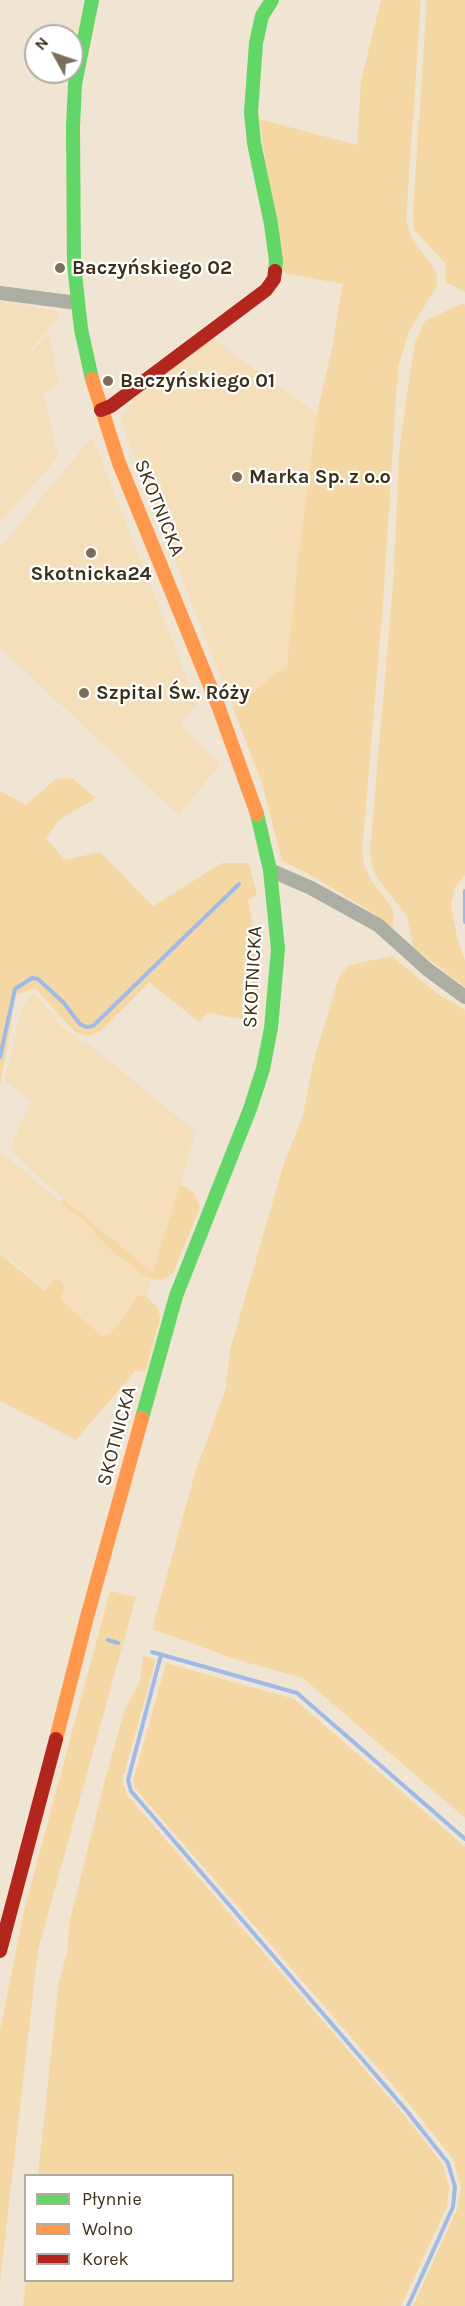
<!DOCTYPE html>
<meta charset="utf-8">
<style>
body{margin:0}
#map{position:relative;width:465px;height:2306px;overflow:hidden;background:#f0e4d2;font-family:Karla,sans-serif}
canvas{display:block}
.legend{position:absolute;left:24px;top:2174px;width:210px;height:108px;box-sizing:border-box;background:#fff;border:2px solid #b2aca3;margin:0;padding:8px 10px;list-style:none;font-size:18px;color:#3e3018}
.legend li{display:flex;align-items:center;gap:12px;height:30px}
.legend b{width:30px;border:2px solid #b2aca3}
.north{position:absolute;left:24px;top:24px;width:60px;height:60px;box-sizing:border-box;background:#fff;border:2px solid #b2aca3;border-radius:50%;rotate:310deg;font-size:16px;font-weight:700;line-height:24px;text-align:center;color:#3e3018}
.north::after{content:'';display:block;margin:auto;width:21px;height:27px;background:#7c6f59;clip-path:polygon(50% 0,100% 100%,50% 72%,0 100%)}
</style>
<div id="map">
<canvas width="465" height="2306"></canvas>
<ul class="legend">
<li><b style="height:8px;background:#63d668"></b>Płynnie</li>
<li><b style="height:8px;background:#ff974d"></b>Wolno</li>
<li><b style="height:8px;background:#b3261e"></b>Korek</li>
</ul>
<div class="north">N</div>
</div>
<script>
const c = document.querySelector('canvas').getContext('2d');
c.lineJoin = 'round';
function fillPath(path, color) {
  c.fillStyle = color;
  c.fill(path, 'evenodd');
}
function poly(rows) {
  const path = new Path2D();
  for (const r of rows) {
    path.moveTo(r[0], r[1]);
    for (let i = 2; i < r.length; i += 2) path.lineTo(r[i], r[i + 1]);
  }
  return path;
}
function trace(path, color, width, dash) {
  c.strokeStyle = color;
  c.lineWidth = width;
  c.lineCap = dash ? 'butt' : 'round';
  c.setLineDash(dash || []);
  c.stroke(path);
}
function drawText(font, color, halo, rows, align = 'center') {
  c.font = font + ' Karla,sans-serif';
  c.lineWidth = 4.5;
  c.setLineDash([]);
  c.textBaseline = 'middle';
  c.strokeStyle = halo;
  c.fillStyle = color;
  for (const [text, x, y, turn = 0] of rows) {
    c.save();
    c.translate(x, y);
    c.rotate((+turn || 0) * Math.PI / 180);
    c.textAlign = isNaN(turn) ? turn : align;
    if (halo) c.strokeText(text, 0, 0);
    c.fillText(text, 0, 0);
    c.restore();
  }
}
const built = poly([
 [0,301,56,311,59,317,31,349,33,351,49,333,59,385,43,394,58,457,0,522],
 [212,338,317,414,298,560,287,666,233,708,120,419,136,397],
 [92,437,197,704,180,725,220,764,179,815,0,648,0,548],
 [33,994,45,1004,44,1007,57,1018,55,1021,84,1044,86,1042,196,1132,153,1273,44,1182,10,1149,31,1101,4,1080,17,1035,15,1030,20,1023,18,1021,23,1010,21,1008],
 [0,1152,152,1276,128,1358,0,1251]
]);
const green = poly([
 [381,0,421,0,406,221,413,241,431,263,437,275,437,286,409,331,398,367,383,603,362,853,365,868,373,883,391,906,394,915,392,930,377,915,307,873,282,861,262,783,233,708,287,665,298,560,317,414,333,343,343,284,283,273,259,119,357,145,361,81],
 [427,0,465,0,465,292,446,282,445,263,414,230,413,211],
 [463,303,465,305,465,875,455,887,451,906,458,941,465,961,465,987,413,947,407,916,378,879,373,869,370,853,394,572,399,453,410,374,415,342,425,321],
 [72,778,96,798,59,820,46,838,65,860,100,852,153,906,222,863,249,863,257,895,248,900,259,958,257,998,253,1021,207,1013,199,1022,149,982,100,1032,86,1036,74,1031,35,988,16,995,0,1086,0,791,26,805,56,779],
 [392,956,438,994,465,1010,465,1818,303,1678,238,1660,152,1629,195,1473,226,1388,230,1350,284,1163,303,1115,313,1063,339,977,349,965],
 [180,1184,194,1193,200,1208,173,1273,162,1280,152,1279,145,1276,117,1255,95,1234,92,1228,61,1202,64,1199,153,1273],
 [0,1254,45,1291,56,1278,62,1283,64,1288,60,1300,102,1336,110,1334,131,1308,136,1296,146,1296,158,1308,160,1319,145,1372,135,1371,76,1440,0,1401],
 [110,1591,136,1597,38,1950,0,2282,0,2031,24,1911],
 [143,1656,156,1660,122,1780,127,1795,404,2115,443,2165,449,2188,447,2206,401,2306,23,2306,26,2281,232,2280,232,2176,38,2175,59,1981,67,1953,70,1920,105,1780,125,1709,140,1681],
 [166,1663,294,1699,465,1847,465,2306,413,2306,458,2207,461,2187,453,2159,411,2106,134,1787,134,1778]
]);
const stream = poly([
 [465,891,465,922],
 [0,1057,15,989,32,978,38,979,63,1002,80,1024,86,1027,93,1026,239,884],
 [108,1640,118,1643],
 [152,1652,297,1693,465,1839],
 [161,1655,128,1780,131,1791,406,2110,448,2163,455,2187,453,2207,408,2306]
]);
const street = poly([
 [0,293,77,303],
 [270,870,311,888,378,925,427,969,465,997]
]);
const fast = poly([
 [92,0,75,84,73,127,74,264,81,329,92,379],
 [272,0,262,16,256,43,251,112,254,143,271,224,276,261,275,271],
 [142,1418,176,1296,250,1109,263,1069,271,1028,278,949,270,870,257,814]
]);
const slow = poly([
 [92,379,119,463,219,708,257,814],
 [56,1739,87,1617,142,1418]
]);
const jam = poly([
 [101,410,111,406,266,290,274,279,275,271],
 [0,1951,56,1739]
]);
const markers = [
 [60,268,6,"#7c6f59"],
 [108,381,6,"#7c6f59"],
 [237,477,6,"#7c6f59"],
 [91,553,6,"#7c6f59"],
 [84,693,6,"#7c6f59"]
];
const poiNames = [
 ["Baczyńskiego 02",72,268],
 ["Baczyńskiego 01",120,381],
 ["Marka Sp. z o.o",249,477],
 ["Skotnicka24",91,574,"center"],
 ["Szpital Św. Róży",96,693]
];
const streetNames = [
 ["SKOTNICKA",159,508,68],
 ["SKOTNICKA",253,977,-87],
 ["SKOTNICKA",117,1436,-75]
];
fillPath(built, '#f5deba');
fillPath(green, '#f5d7a4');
trace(stream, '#a0bae8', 4);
trace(street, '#acaea3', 14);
trace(fast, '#63d668', 14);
trace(slow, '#ff974d', 14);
trace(jam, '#b3261e', 14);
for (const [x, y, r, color] of markers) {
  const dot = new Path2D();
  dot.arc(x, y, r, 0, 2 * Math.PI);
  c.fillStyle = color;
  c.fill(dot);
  trace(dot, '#fff', 2);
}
drawText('bold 20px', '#3e3018', '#fff', poiNames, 'left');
drawText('20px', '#3e3018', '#fff', streetNames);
</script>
